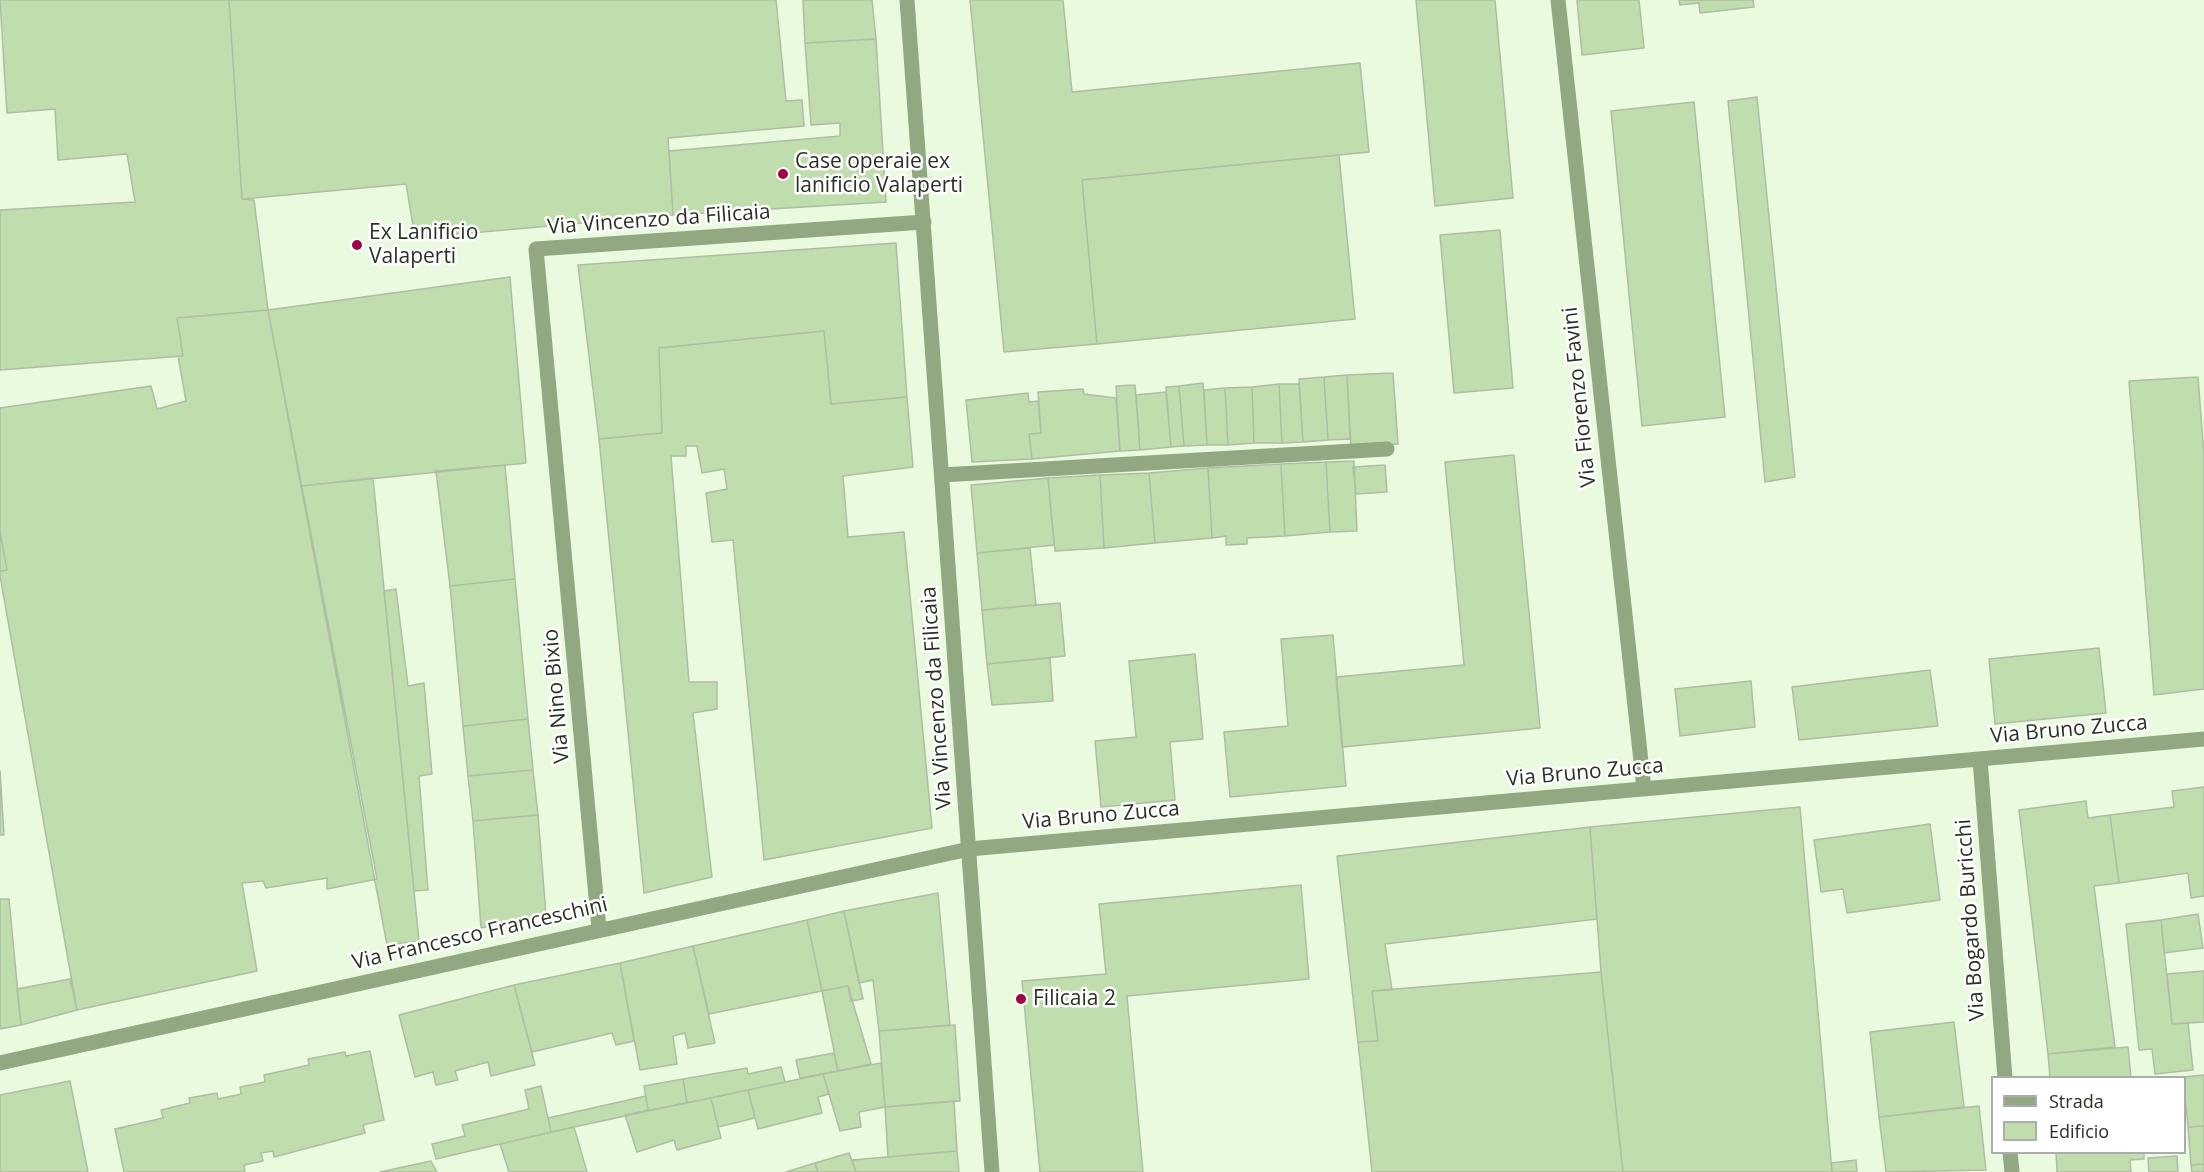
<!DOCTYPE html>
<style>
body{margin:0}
#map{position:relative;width:2204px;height:1172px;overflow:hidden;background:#eafadf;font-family:"Open Sans",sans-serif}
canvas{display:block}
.legend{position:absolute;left:1991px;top:1076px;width:195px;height:78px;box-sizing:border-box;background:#fff;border:2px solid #aaada9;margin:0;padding:8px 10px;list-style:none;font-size:18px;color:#2b3127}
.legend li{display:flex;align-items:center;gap:12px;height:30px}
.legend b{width:30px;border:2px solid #aaada9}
</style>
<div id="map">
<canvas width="2204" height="1172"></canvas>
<ul class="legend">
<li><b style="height:8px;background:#91a883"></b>Strada</li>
<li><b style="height:16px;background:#c0ddad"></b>Edificio</li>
</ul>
</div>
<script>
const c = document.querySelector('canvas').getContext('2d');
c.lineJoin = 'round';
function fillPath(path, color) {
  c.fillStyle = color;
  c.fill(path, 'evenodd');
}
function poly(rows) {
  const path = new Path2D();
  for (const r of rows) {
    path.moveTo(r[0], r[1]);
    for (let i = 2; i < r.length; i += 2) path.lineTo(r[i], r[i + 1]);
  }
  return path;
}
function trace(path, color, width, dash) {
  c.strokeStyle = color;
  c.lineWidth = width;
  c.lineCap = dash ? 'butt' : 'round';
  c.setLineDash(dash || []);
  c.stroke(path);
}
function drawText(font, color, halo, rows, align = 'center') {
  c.font = font + ' "Open Sans",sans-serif';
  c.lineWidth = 5;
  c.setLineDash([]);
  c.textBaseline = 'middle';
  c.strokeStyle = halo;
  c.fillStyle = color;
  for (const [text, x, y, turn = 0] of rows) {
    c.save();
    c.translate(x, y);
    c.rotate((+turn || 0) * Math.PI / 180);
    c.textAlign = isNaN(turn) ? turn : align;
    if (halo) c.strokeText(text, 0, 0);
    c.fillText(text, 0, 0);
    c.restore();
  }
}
const building = poly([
 [0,0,229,0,242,199,254,200,268,310,177,318,183,356,0,370,0,210,135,202,127,154,58,160,55,109,7,113,0,0],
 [229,0,776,0,786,101,802,100,804,126,668,138,673,215,415,238,406,184,242,199,229,0],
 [803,0,872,0,876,39,805,43,803,0],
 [970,0,1063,0,1072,92,1360,63,1369,152,1082,180,1097,344,1004,352,970,0],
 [1416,0,1495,0,1513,198,1435,206,1416,0],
 [1577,0,1639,0,1644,48,1582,55,1577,0],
 [1679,0,1753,0,1754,7,1700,13,1699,3,1680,5,1679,0],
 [876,39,886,202,673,215,669,151,840,136,840,123,811,125,805,43,876,39],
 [1757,97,1795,477,1765,482,1728,101,1757,97],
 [1694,102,1725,417,1642,426,1611,111,1694,102],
 [1339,155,1355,319,1097,344,1082,180,1339,155],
 [1500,230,1513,388,1454,393,1440,235,1500,230],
 [896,243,907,397,831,404,824,331,659,348,662,433,599,439,578,265,896,243],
 [510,277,526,463,301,486,268,310,510,277],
 [268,310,377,879,327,889,327,878,266,888,263,881,242,883,257,971,77,1010,0,576,0,571,7,570,0,532,0,408,151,386,157,409,186,401,178,356,183,356,177,318,268,310],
 [824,331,831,404,907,397,913,467,843,476,848,537,904,532,932,828,764,860,733,540,712,542,706,493,727,489,724,469,702,473,697,446,686,446,686,456,671,456,689,682,717,682,717,709,693,713,712,877,644,893,599,439,662,433,659,348,824,331],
 [1393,373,1398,444,1351,447,1347,375,1393,373],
 [1347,375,1350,439,1328,440,1324,377,1347,375],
 [1324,377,1328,440,1303,442,1299,379,1324,377],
 [2198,377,2204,455,2204,689,2154,695,2129,381,2198,377],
 [1203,383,1207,445,1184,446,1179,386,1203,383],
 [1279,384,1282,443,1254,443,1252,387,1279,384],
 [1279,384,1299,384,1303,442,1282,443,1279,384],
 [1135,385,1140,450,1120,451,1116,386,1135,385],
 [1179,386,1184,446,1171,447,1166,387,1179,386],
 [1252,387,1254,443,1228,445,1225,388,1252,387],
 [1225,388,1228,445,1207,445,1204,390,1225,388],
 [1083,389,1084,394,1116,398,1120,451,1032,459,1029,434,1041,433,1038,392,1083,389],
 [1166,392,1171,447,1140,450,1136,395,1166,392],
 [1028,393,1029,402,1038,401,1041,433,1029,434,1032,459,972,462,966,400,1028,393],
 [1514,455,1540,728,1342,747,1336,677,1464,665,1445,462,1514,455],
 [1354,461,1357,531,1330,532,1326,462,1354,461],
 [1326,462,1330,532,1285,536,1281,464,1326,462],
 [1281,464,1285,536,1247,538,1247,544,1226,545,1226,536,1212,538,1208,468,1281,464],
 [505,465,515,579,450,586,436,471,505,465],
 [1385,465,1387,492,1356,494,1353,467,1385,465],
 [1208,468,1212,538,1155,543,1149,473,1208,468],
 [1149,473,1155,543,1104,548,1100,475,1149,473],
 [1100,475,1104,548,1055,551,1048,478,1100,475],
 [373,478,419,941,387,945,301,486,373,478],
 [1048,478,1054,545,977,553,971,485,1048,478],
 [0,532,7,570,0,571,0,532],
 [1030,548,1036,605,982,610,977,553,1030,548],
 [515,579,528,719,463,726,450,586,515,579],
 [396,589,408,686,424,683,432,774,419,776,428,890,414,891,384,591,396,589],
 [1060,603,1065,656,987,664,982,610,1060,603],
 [1333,635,1346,786,1230,797,1224,732,1288,726,1281,639,1333,635],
 [2099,648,2106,713,1995,724,1989,659,2099,648],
 [1195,654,1203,739,1170,742,1175,800,1101,807,1095,741,1136,737,1129,661,1195,654],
 [1050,658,1053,701,992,705,987,664,1050,658],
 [1930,670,1938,726,1799,740,1792,687,1930,670],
 [1751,681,1755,727,1680,736,1675,689,1751,681],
 [528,719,533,770,468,776,463,726,528,719],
 [533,770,538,815,473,821,468,776,533,770],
 [0,771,4,835,0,835,0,771],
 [2204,787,2204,896,2191,898,2188,873,2119,883,2110,815,2174,807,2172,791,2204,787],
 [2086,801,2088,818,2110,815,2119,883,2094,886,2115,1047,2048,1054,2019,810,2086,801],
 [1800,807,1832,1172,1623,1172,1601,972,1590,827,1800,807],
 [538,815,546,915,481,928,473,821,538,815],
 [1930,824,1940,900,1847,913,1843,889,1821,892,1814,840,1930,824],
 [1590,827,1597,919,1385,944,1392,990,1372,991,1378,1041,1358,1042,1337,856,1590,827],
 [1301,885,1309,979,1127,996,1143,1172,1040,1172,1022,981,1106,974,1099,904,1301,885],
 [938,893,950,1025,879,1031,873,980,859,983,844,911,938,893],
 [0,899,9,899,21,1025,0,1029,0,899],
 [844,911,863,999,851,1001,848,986,822,991,807,920,844,911],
 [2198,914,2203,948,2164,953,2161,920,2198,914],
 [807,920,822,991,709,1014,693,946,807,920],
 [2161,920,2172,1024,2188,1023,2193,1070,2155,1074,2152,1049,2139,1050,2126,924,2161,920],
 [693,946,715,1043,688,1048,685,1033,673,1036,677,1064,640,1070,620,963,693,946],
 [620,963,634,1041,616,1045,612,1033,532,1052,514,985,620,963],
 [2204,971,2204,1022,2172,1024,2167,974,2204,971],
 [1601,972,1623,1172,1372,1172,1358,1042,1378,1041,1372,991,1601,972],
 [70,979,77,1010,21,1025,17,989,70,979],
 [514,985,535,1065,491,1076,488,1062,455,1071,458,1080,436,1085,433,1072,415,1077,399,1015,514,985],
 [848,986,871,1064,838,1071,822,991,848,986],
 [1954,1022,1964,1107,1879,1117,1870,1032,1954,1022],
 [955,1025,960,1101,885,1107,879,1031,955,1025],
 [2128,1047,2131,1078,2050,1078,2048,1054,2128,1047],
 [370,1051,384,1120,363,1125,365,1133,274,1157,273,1151,261,1153,263,1161,244,1165,245,1171,242,1172,124,1172,115,1129,163,1118,161,1110,190,1103,189,1098,217,1093,218,1099,241,1094,240,1087,265,1082,264,1075,309,1065,308,1059,345,1052,346,1056,370,1051],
 [834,1053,838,1071,800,1078,796,1060,834,1053],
 [881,1063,885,1107,859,1112,861,1127,840,1131,823,1074,881,1063],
 [781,1067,785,1082,687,1103,683,1079,747,1068,748,1074,781,1067],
 [823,1074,829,1094,818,1097,822,1113,758,1129,748,1090,823,1074],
 [2204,1075,2204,1126,2188,1127,2183,1077,2204,1075],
 [683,1079,687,1103,648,1111,644,1086,683,1079],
 [70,1081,88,1172,0,1172,0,1095,70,1081],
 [541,1086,551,1132,436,1159,432,1144,465,1136,462,1125,529,1109,525,1090,541,1086],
 [748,1090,755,1118,718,1127,711,1098,748,1090],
 [646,1096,648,1111,551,1132,548,1118,646,1096],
 [711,1098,721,1138,677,1150,674,1140,637,1152,625,1115,711,1098],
 [954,1101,957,1151,888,1157,885,1107,954,1101],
 [1979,1106,1986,1170,1886,1172,1879,1117,1979,1106],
 [2204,1126,2204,1164,2191,1165,2188,1127,2204,1126],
 [574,1127,587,1172,509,1172,500,1144,574,1127],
 [957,1151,959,1172,856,1172,852,1160,957,1151],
 [2056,1152,2144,1152,2144,1159,2130,1160,2131,1172,2057,1172,2056,1152],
 [849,1153,856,1172,818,1172,815,1163,849,1153],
 [2177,1156,2178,1172,2149,1172,2148,1158,2177,1156],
 [1856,1160,1857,1172,1832,1172,1831,1163,1856,1160],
 [431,1161,437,1172,380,1172,431,1161],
 [815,1163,818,1172,786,1172,815,1163],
 [2204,1164,2204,1172,2192,1172,2191,1165,2204,1164]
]);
const minor = poly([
 [907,0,992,1172],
 [1558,0,1644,789],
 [942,475,1387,449],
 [1980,759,2005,1078],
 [599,929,536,249,924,222],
 [0,1063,969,849,2204,739],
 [2010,1152,2012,1172]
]);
const markers = [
 [783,174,6,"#9f0346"],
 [357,245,6,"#9f0346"],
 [1021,999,6,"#9f0346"]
];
const poiNames = [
 ["Case operaie ex",795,162],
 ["lanificio Valaperti",795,186],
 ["Ex Lanificio",369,233],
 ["Valaperti",369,257],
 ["Filicaia 2",1033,999]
];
const streetNames = [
 ["Via Vincenzo da Filicaia",659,220,-4],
 ["Via Fiorenzo Favini",1580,397,-96],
 ["Via Nino Bixio",557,696,-95],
 ["Via Vincenzo da Filicaia",937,698,-94],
 ["Via Bruno Zucca",2069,730,-5],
 ["Via Bruno Zucca",1585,773,-5],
 ["Via Bruno Zucca",1101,816,-5],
 ["Via Bogardo Buricchi",1971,920,-94],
 ["Via Francesco Franceschini",480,934,-13]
];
fillPath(building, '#c0ddad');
trace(building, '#aebda4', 1.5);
trace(minor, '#91a883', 15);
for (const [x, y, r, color] of markers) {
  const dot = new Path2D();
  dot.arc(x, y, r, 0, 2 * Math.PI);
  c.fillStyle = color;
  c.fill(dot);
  trace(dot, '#fff', 2);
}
drawText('21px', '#2b3127', '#fff', poiNames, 'left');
drawText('21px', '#2b3127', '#fff', streetNames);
</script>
